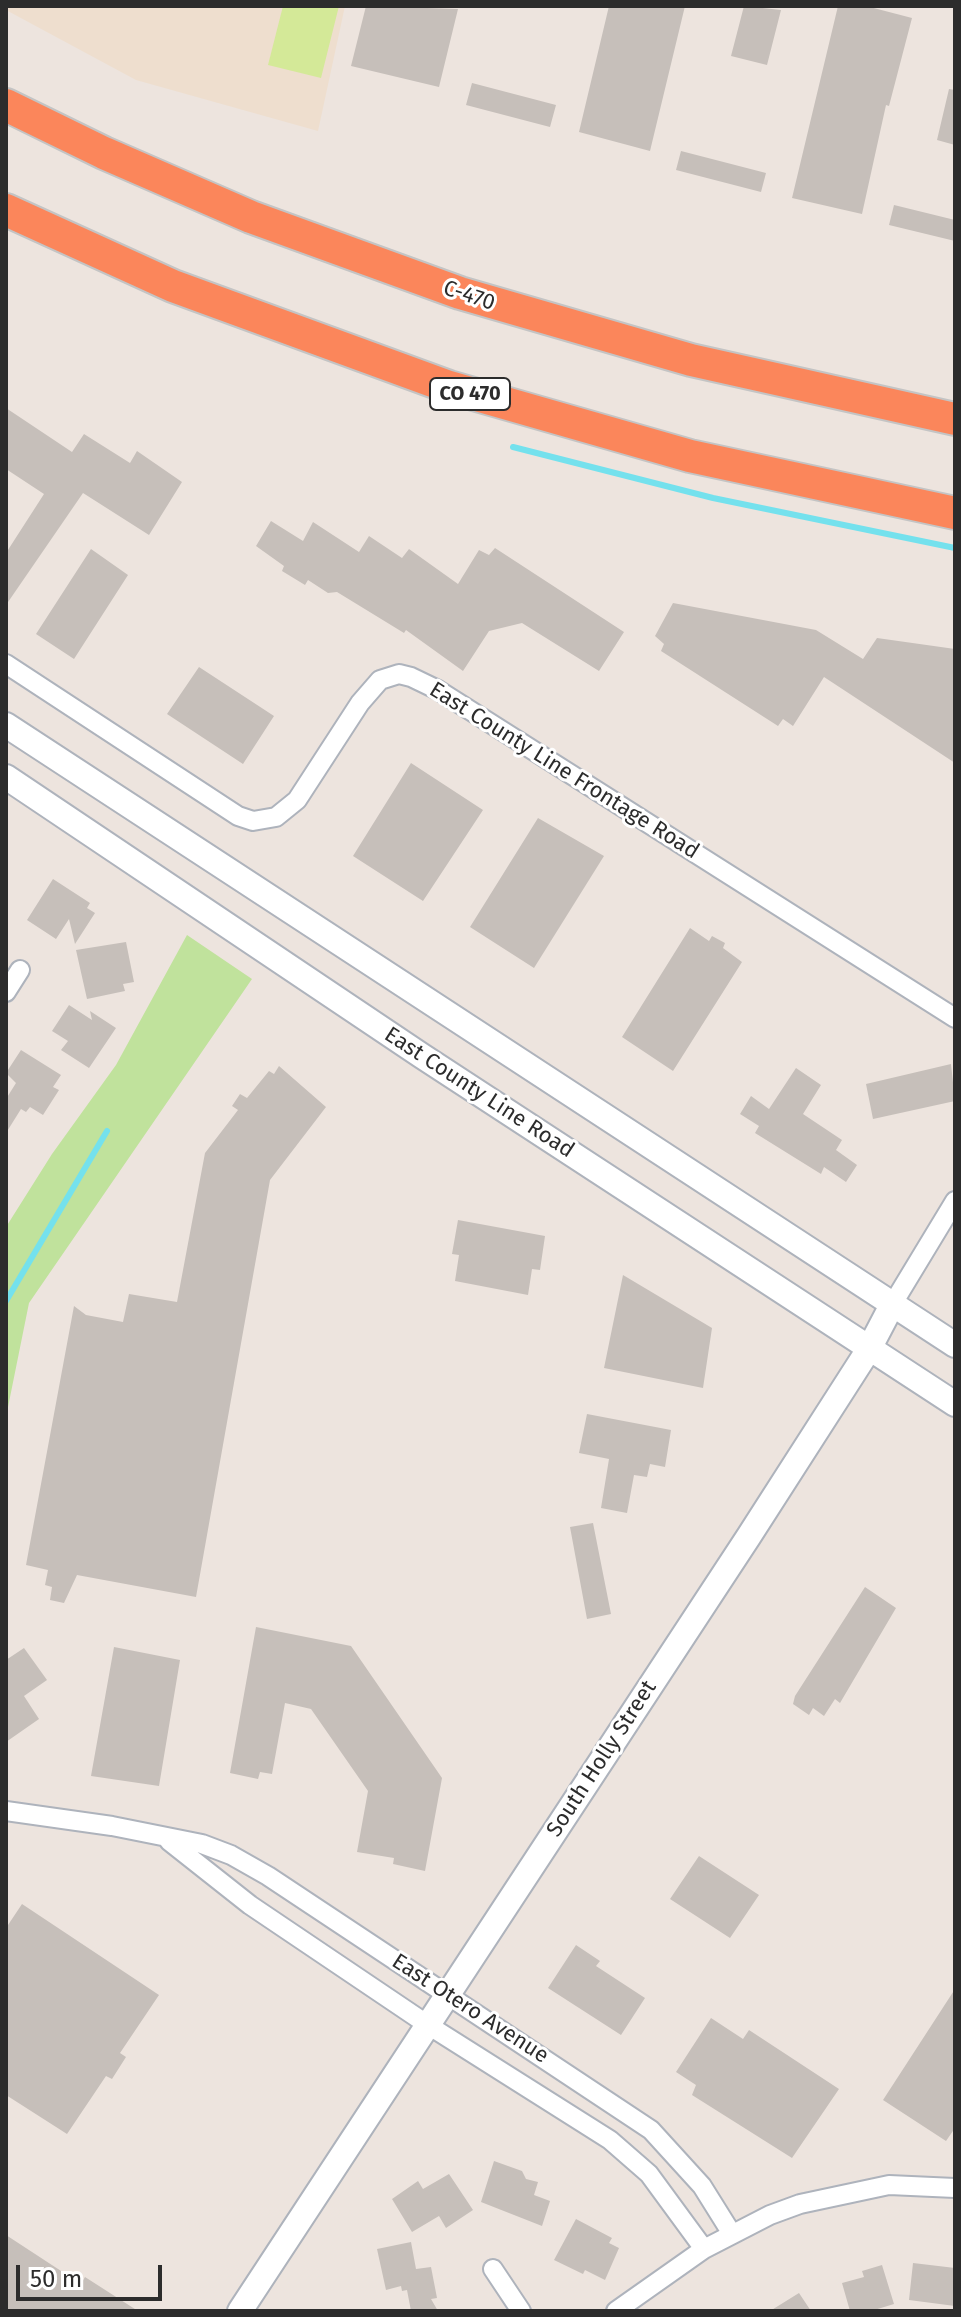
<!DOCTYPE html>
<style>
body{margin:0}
#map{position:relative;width:961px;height:2317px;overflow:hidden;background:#ede4de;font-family:"Fira Sans",sans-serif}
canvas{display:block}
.frame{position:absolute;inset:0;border:8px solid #2c2c2c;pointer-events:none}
.scale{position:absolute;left:16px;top:2265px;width:146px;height:36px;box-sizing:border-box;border:4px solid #2c2c2c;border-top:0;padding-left:10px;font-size:24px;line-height:28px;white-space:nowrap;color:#2c2c2c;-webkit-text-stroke:6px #fff;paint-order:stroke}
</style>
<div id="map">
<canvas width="961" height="2317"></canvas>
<div class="frame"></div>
<div class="scale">50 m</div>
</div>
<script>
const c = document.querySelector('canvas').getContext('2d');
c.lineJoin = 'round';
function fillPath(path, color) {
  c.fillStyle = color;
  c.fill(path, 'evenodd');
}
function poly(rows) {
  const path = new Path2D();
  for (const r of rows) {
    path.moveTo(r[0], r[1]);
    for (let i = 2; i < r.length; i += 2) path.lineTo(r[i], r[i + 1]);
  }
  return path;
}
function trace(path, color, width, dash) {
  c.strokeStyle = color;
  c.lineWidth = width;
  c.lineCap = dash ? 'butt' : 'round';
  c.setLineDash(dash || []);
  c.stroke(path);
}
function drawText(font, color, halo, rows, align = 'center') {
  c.font = font + ' "Fira Sans",sans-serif';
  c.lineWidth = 6;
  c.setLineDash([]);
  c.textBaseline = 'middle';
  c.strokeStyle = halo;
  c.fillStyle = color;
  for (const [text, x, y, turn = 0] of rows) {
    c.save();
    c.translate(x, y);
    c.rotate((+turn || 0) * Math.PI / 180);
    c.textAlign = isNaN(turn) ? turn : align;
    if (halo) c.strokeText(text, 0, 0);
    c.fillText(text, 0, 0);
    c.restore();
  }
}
const education = poly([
 [6,6,345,6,318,131,136,80,6,10]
]);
const green = poly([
 [187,935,252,979,29,1303,6,1417,6,1227,52,1154,116,1065]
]);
const pitch = poly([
 [283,6,339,6,321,78,268,65]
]);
const stream = poly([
 [513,447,713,498,955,548],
 [6,1301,107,1131]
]);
const building = poly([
 [366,6,458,9,439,87,351,66],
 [609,6,685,6,650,151,579,132],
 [744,6,781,10,767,65,731,56],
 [838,6,866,6,912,18,889,106,886,105,862,214,792,198],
 [472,83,556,105,550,127,466,105],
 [949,89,955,90,955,145,937,140],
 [681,151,766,173,761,192,676,170],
 [894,205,955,220,955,241,889,225],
 [6,408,72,452,84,434,130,463,137,451,182,482,149,535,83,493,6,605,6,553,44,494,6,469],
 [271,521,303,541,313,522,359,552,369,536,402,558,409,549,458,584,479,550,489,555,495,548,624,632,599,671,522,623,489,631,463,671,406,630,404,633,337,592,328,593,308,580,305,585,282,571,284,566,256,546],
 [91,549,128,575,74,659,36,634],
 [673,603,816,630,863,659,877,638,955,649,955,763,824,677,793,726,783,719,778,726,661,651,664,644,655,636],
 [199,667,274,716,243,764,167,714],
 [411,763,483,810,423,901,353,856],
 [538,818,604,856,534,968,470,927],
 [53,879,90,903,87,908,95,913,75,944,69,919,56,939,27,920],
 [690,928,709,941,712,936,725,943,723,948,742,962,673,1071,622,1037],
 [126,942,134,982,123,984,125,991,87,999,76,950],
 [69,1005,92,1020,90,1011,116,1028,89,1068,61,1050,68,1041,52,1031],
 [21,1050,61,1075,53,1087,59,1090,43,1115,30,1107,26,1112,21,1109,6,1133,6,1099,16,1083,6,1073],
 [951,1064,955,1101,873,1119,866,1084],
 [279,1066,326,1107,270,1180,196,1597,77,1575,64,1603,50,1600,52,1587,45,1585,48,1570,26,1565,74,1306,86,1315,123,1322,129,1294,177,1302,205,1153,238,1110,232,1106,240,1094,247,1098,269,1071,274,1074],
 [796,1068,821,1085,803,1114,842,1140,836,1150,857,1165,846,1182,824,1167,821,1174,755,1133,759,1126,740,1114,751,1096,769,1109],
 [458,1220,545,1236,540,1270,532,1269,528,1295,455,1281,459,1255,452,1254],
 [623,1275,712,1328,703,1388,604,1368],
 [587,1414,671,1430,665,1467,650,1464,647,1477,634,1475,627,1513,601,1508,609,1459,579,1453],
 [593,1523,611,1614,587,1619,570,1527],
 [865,1587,896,1608,840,1703,835,1699,824,1716,813,1708,809,1715,793,1704,795,1696],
 [256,1627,351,1646,442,1778,425,1871,393,1864,394,1858,357,1852,368,1791,311,1709,285,1703,272,1774,260,1772,258,1779,230,1773],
 [114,1647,180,1660,159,1786,91,1776],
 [24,1648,47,1680,24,1696,39,1719,6,1742,6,1660],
 [699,1856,759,1895,730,1938,670,1899],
 [22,1904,159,1995,120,2053,126,2057,112,2079,106,2076,67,2134,6,2095,6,1928],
 [576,1945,600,1961,596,1966,645,1998,621,2035,548,1988],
 [955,1989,955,2128,946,2141,883,2100],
 [711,2018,743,2039,749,2030,839,2089,792,2158,692,2095,696,2085,676,2072],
 [494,2161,522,2171,526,2179,538,2182,534,2195,550,2201,542,2226,481,2202],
 [449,2174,473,2210,446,2228,439,2216,412,2232,392,2199,418,2181,423,2189],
 [576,2219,612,2238,609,2243,619,2248,605,2280,585,2270,583,2274,554,2260],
 [6,2235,81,2284,85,2277,138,2311,6,2311],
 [411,2242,416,2269,431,2267,437,2298,431,2299,438,2311,411,2311,407,2290,402,2291,401,2286,386,2290,377,2249],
 [913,2263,955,2268,955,2306,909,2300],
 [882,2265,894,2304,871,2311,850,2311,842,2283,864,2277,862,2271],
 [799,2293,811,2311,770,2311]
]);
const minor = poly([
 [6,664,238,816,253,821,276,817,297,800,360,703,380,680,399,674,411,677,438,690,955,1018],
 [6,992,20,970],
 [892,1305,955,1201],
 [6,1811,112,1826,202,1844,231,1855,268,1876,651,2130,702,2186,732,2234],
 [169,1841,250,1905,428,2025,610,2140,649,2174,704,2249],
 [493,2269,521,2311],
 [616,2311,704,2249,770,2215,800,2204,889,2185,955,2188]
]);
const secondary = poly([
 [6,725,955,1345],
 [6,777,422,1056,955,1404],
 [240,2311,749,1536,869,1349,892,1305]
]);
const motorway = poly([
 [6,105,104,153,251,217,460,293,691,360,955,419],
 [6,210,173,286,449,387,690,456,955,513]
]);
const shields = [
 [470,394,80]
];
const shieldNames = [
 ["CO 470",470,394]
];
const streetNames = [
 ["C-470",469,296,18],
 ["East County Line Frontage Road",564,771,32],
 ["East County Line Road",479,1093,33],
 ["South Holly Street",602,1759,-57],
 ["East Otero Avenue",470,2009,33]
];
fillPath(education, '#eedece');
fillPath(green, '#c0e29c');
fillPath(pitch, '#d4e998');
trace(stream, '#74e1ed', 6);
fillPath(building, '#c6bfba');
trace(minor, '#aeb3bc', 22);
trace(secondary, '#aeb3bc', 28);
trace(motorway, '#c4c4c4', 36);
trace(minor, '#fff', 18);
trace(secondary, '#fff', 24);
trace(motorway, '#fb865b', 32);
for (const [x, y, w] of shields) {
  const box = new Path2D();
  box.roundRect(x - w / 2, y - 16, w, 32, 6);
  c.fillStyle = '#fff';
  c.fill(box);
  trace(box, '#2c2c2c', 2);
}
drawText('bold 20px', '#2c2c2c', null, shieldNames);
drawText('22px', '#2c2c2c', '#fff', streetNames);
</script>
